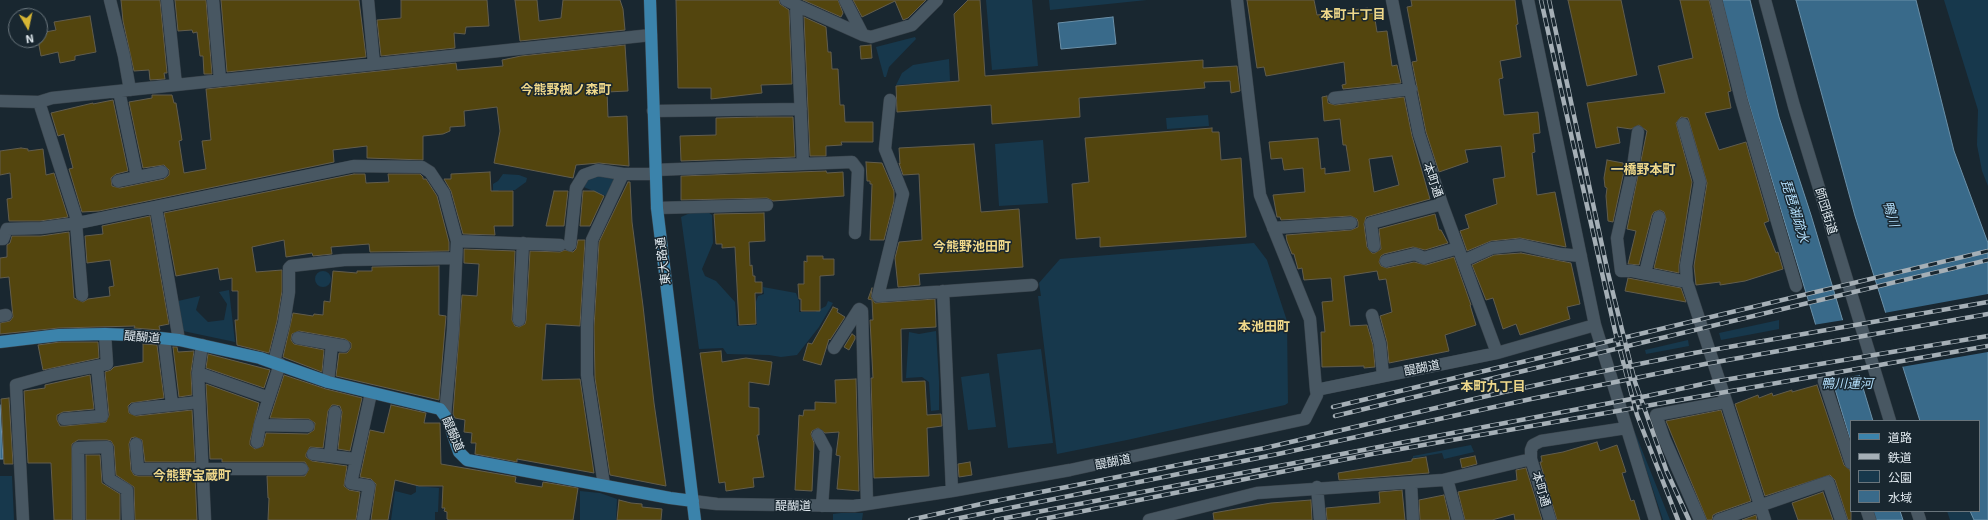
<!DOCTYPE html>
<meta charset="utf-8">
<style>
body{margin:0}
#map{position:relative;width:1988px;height:520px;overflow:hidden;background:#192730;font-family:"Exo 2","Noto Sans JP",sans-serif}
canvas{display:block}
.legend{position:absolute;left:1850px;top:420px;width:130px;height:92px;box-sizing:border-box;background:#192730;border:1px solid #69757c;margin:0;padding:5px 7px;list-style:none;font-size:12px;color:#e0e9ef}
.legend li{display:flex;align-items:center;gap:8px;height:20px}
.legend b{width:20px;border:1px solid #69757c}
.north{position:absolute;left:8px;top:8px;width:40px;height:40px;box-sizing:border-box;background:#192730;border:1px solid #69757c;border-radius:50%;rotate:171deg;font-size:11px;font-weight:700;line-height:16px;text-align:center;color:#e0e9ef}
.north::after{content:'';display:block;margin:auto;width:14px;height:18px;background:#d6b534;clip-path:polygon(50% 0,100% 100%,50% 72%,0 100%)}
</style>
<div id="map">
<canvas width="1988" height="520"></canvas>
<ul class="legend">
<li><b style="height:5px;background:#3b83ab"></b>道路</li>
<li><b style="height:5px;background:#a5afb6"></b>鉄道</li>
<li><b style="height:11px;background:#17384c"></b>公園</li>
<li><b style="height:11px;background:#396a8a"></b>水域</li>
</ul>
<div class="north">N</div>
</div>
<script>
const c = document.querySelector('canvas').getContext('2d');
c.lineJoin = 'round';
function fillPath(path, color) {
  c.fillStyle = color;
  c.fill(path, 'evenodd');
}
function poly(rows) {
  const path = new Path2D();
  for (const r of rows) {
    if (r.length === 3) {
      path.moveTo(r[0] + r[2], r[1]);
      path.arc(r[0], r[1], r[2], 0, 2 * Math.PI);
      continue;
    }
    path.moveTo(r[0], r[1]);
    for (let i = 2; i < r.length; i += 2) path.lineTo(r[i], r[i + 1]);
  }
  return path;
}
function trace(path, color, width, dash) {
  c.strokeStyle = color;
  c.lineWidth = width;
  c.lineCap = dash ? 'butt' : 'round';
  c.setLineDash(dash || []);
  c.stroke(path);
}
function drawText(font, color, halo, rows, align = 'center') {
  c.font = font + ' "Exo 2","Noto Sans JP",sans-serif';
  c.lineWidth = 3;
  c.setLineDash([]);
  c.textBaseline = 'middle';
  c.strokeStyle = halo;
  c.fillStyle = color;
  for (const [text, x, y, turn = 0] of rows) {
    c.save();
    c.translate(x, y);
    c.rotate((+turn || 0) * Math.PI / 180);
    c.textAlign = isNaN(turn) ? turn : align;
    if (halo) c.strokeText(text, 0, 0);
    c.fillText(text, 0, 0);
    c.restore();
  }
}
const green = poly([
 [986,0,1032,0,1038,66,992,70],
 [1049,0,1147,0,1050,10],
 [1944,0,1988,0,1988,186,1982,171,1977,145,1978,110],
 [915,37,916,39,889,67,886,77,884,77,876,47],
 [949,59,950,81,896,85,902,73,913,65],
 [1208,115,1209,126,1167,129,1166,118],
 [1043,140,1048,203,999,206,995,144],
 [503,174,519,175,527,178,526,182,515,190,499,190,496,193,493,191,493,184,498,181],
 [591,175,617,176,606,196,581,186],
 [708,212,712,215,713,243,702,269,705,276,716,281,735,302,737,326,757,325,756,302,758,296,764,294,763,287,796,293,799,301,799,312,815,312,826,306,828,301,833,303,819,327,797,355,781,357,769,355,727,354,723,348,699,349,681,217,690,213],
 [1254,243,1267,260,1287,321,1288,403,1285,405,1127,440,1057,454,1038,296,1041,296,1039,283,1060,259],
 [323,279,8],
 [229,290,235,342,183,331,178,301,200,296,196,310,208,322,224,320,227,304,219,292],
 [1779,320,1779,329,1774,330,1721,340,1719,333],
 [936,331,939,381,939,410,931,411,929,382,922,377,906,378,909,332,919,334],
 [1688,340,1689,346,1646,354,1645,350],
 [1041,349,1053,443,1008,448,997,354],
 [989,373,996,427,968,430,961,377],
 [1633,430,1634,430,1670,520,1663,520],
 [1471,445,1474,452,1444,459,1442,453,1413,458,1413,456],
 [0,476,12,476,14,520,0,520],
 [416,486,439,488,438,512,435,512,435,520,391,520,395,491,411,495,416,492],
 [580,491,600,493,617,499,616,520,580,520],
 [1947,511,1970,511,1974,520,1950,520],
 [841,513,863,513,862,520,833,520,833,514]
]);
const water = poly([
 [1722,0,1750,0,1779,117,1811,215,1873,421,1851,421,1851,442,1744,87,1722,0],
 [1796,0,1916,0,1954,151,1988,243,1988,520,1974,520,1970,511,1979,511,1979,421,1920,421,1855,216,1796,0],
 [1113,17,1116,44,1061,49,1058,23,1113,17],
 [0,405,3,459,0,459,0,405],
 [1872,511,1900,511,1903,520,1875,520,1872,511]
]);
const pier = poly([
 [1988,294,1988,352,1901,367,1884,313],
 [1844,320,1860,375,1829,380,1813,325]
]);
const building = poly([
 [121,0,160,0,167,73,164,73,165,79,150,80,149,70,134,71,123,21,121,0],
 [175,0,206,0,212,74,204,74,203,56,200,56,197,32,193,33,192,30,178,31,175,0],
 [221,0,359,0,366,57,227,72,221,0],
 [401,0,487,0,489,26,466,27,465,34,454,33,455,48,381,56,377,20,401,18,401,0],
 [515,0,537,0,539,21,561,18,563,0,620,0,623,9,625,30,520,41,515,0],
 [676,0,779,0,780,4,789,10,792,84,761,85,762,93,711,99,711,88,678,88,676,0],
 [803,0,838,0,843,13,841,17,803,0],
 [853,0,926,0,908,18,903,20,895,1,862,17,853,0],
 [968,0,980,0,985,76,1203,60,1203,68,1237,66,1240,91,1231,93,1230,81,1204,82,1205,88,1079,98,1080,117,992,124,991,105,897,112,896,86,959,81,954,14,968,0],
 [1247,0,1314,0,1317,15,1368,8,1369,14,1374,13,1377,32,1387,31,1392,66,1397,65,1401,83,1343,89,1342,85,1346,84,1344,62,1266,76,1264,67,1257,68,1247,0],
 [1411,0,1515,0,1518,24,1516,25,1521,57,1500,61,1503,78,1499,79,1504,115,1538,112,1540,133,1533,134,1535,152,1532,153,1537,195,1555,192,1566,247,1520,238,1491,241,1467,251,1460,231,1469,228,1465,215,1497,204,1493,179,1505,177,1501,146,1465,150,1468,162,1439,172,1426,132,1412,62,1417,61,1407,7,1412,6,1411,0],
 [1568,0,1621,0,1637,75,1587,86,1568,0],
 [1680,0,1709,0,1731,91,1728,92,1731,108,1705,113,1719,150,1746,142,1769,221,1764,223,1776,253,1778,252,1783,269,1745,281,1720,285,1720,282,1696,285,1694,266,1707,183,1688,118,1681,117,1676,123,1692,182,1679,265,1679,273,1654,268,1666,219,1664,212,1660,210,1654,212,1652,215,1639,265,1628,264,1636,231,1627,229,1647,131,1639,125,1631,129,1617,127,1620,143,1596,148,1587,103,1665,93,1658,66,1693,58,1680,0],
 [90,16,96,52,75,56,75,60,60,63,58,52,41,56,38,40,40,40,40,33,56,30,54,22,90,16],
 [804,17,826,27,828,52,831,52,832,69,838,69,840,105,844,105,845,122,873,122,873,142,841,142,842,145,826,146,826,156,810,156,804,17],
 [625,45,628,91,607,92,608,117,627,116,629,166,599,163,576,165,573,178,494,163,500,131,497,107,464,111,465,126,450,127,450,131,443,134,423,136,423,160,367,158,367,146,333,150,334,162,99,211,82,212,69,169,73,168,64,134,58,136,51,113,93,103,93,104,113,100,128,171,116,174,111,178,112,186,120,188,164,179,169,175,169,170,164,165,143,168,129,102,152,98,152,95,172,95,174,103,176,103,182,140,179,141,184,173,206,169,202,141,211,140,206,89,456,63,457,70,503,66,502,60,521,56,625,45],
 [871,45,872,58,861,59,860,46,871,45],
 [1327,96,1328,103,1335,105,1404,97,1412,136,1430,199,1366,217,1364,224,1367,247,1372,253,1375,253,1381,249,1379,229,1435,214,1439,230,1441,230,1448,243,1425,250,1413,247,1384,254,1381,256,1379,262,1381,266,1387,268,1414,262,1426,265,1454,257,1471,305,1470,305,1476,325,1445,335,1449,351,1389,363,1387,342,1380,316,1392,312,1386,279,1379,280,1377,271,1344,276,1350,326,1367,325,1373,345,1375,367,1364,368,1364,366,1322,367,1321,332,1325,332,1322,302,1333,301,1331,278,1304,280,1302,268,1298,269,1294,254,1292,254,1287,241,1286,235,1351,230,1358,227,1358,222,1357,219,1351,216,1281,220,1280,217,1277,217,1273,195,1305,192,1303,168,1284,170,1282,158,1271,159,1269,142,1318,138,1321,169,1325,168,1325,174,1350,171,1346,145,1343,145,1340,119,1324,121,1322,97,1327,96],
 [1392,156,1399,185,1374,192,1369,159,1392,156],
 [757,117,793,117,795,157,681,161,680,136,716,135,716,118,757,117],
 [1212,128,1212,132,1219,132,1221,160,1241,158,1246,237,1100,247,1100,237,1076,239,1072,184,1089,182,1085,138,1212,128],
 [974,144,981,212,1019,209,1023,267,919,274,920,285,898,287,895,258,899,242,922,240,919,174,903,175,899,163,900,164,899,148,974,144],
 [21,148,28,149,28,151,43,149,46,175,54,173,68,217,40,221,9,221,7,199,12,198,10,173,0,175,0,151,21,148],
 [1607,160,1623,163,1624,171,1613,222,1608,221,1606,196,1607,188,1605,187,1604,178,1607,160],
 [866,162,882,163,894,191,894,201,884,240,870,240,872,184,870,184,870,181,867,181,866,162],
 [826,171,827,173,843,172,844,196,773,201,767,198,681,200,681,176,826,171],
 [490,172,491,191,513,191,513,226,494,226,495,235,463,234,451,191,444,179,451,179,451,174,490,172],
 [354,174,365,174,366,183,389,182,388,174,420,174,423,177,423,179,426,179,437,196,449,242,449,251,370,252,369,244,331,247,332,254,313,256,312,253,286,257,284,240,252,247,256,272,282,270,282,291,277,321,269,353,237,345,235,320,238,320,238,291,232,291,232,278,220,280,218,268,176,276,164,213,354,174],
 [628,182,630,182,632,222,643,306,654,403,666,486,610,475,595,378,594,327,599,242,628,182],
 [554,191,568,191,564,226,546,226,554,191],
 [583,191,594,191,604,196,590,226,580,226,583,191],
 [764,213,765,241,749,242,750,266,752,265,753,276,755,276,755,282,762,282,762,293,755,293,756,324,739,325,735,247,722,248,722,244,716,244,714,214,764,213],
 [150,216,169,324,159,326,160,330,134,328,135,326,59,328,0,334,0,323,10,321,13,317,9,277,0,278,0,258,7,257,7,245,10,243,12,236,41,236,69,232,74,298,83,302,88,299,110,296,109,287,114,286,110,260,87,263,85,236,103,234,102,226,150,216],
 [578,240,585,240,580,326,546,324,542,380,580,379,594,473,517,459,517,462,475,454,476,443,471,443,472,433,464,432,465,420,455,418,453,414,462,295,477,296,479,264,464,263,464,249,515,251,512,320,515,326,519,327,525,324,526,320,530,251,560,252,565,250,573,252,576,249,578,240],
 [1521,253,1571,263,1580,304,1567,307,1570,319,1520,335,1516,324,1503,329,1493,298,1486,300,1472,265,1494,255,1521,253],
 [807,256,823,256,823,259,834,259,834,275,820,276,820,311,801,311,801,299,799,299,798,284,804,284,804,261,807,262,807,256],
 [439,266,439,315,446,316,439,400,336,376,339,353,347,353,351,348,351,343,345,339,299,331,292,334,291,340,294,344,324,350,322,372,283,357,293,313,313,316,314,314,323,315,324,301,330,302,333,271,357,273,357,271,372,271,372,267,439,266],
 [1628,278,1681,288,1686,302,1625,291,1628,278],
 [872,288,871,297,875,303,935,299,936,327,901,329,902,382,925,381,927,415,941,414,942,426,927,428,929,476,874,478,871,378,873,378,870,320,873,320,872,300,868,299,872,288],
 [833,307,838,309,837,312,845,317,830,340,829,339,821,365,803,360,808,343,812,344,833,307],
 [852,334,855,336,855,339,849,350,844,347,852,334],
 [60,342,98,342,99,358,43,370,38,345,60,342],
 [143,344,157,345,164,398,131,403,128,406,129,413,136,416,192,410,195,462,145,462,142,440,135,437,131,438,129,444,131,470,134,475,138,476,195,476,197,520,135,520,134,487,116,475,114,446,111,441,107,440,78,440,72,444,72,520,54,520,51,463,28,463,24,391,45,388,45,385,90,375,94,409,63,412,57,415,57,420,60,426,65,426,106,422,109,415,105,372,111,370,114,367,143,362,143,344],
 [173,347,177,347,178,352,194,351,191,372,192,395,179,397,173,347],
 [721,351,722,362,746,358,772,362,769,385,749,382,749,407,759,408,759,435,757,435,764,477,753,478,754,487,726,491,725,482,719,483,700,353,721,351],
 [208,354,270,370,264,388,206,368,208,354],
 [284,375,326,389,362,398,350,451,338,449,342,412,340,406,335,405,332,405,328,411,323,448,310,447,306,454,306,457,312,461,347,466,344,486,349,490,360,492,356,520,268,520,269,498,268,498,267,476,305,476,309,469,305,462,222,462,222,459,210,459,206,384,259,403,250,441,250,445,255,449,263,446,266,433,308,434,314,430,315,423,309,419,270,418,284,375],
 [856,379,859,491,837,489,840,456,836,455,839,432,825,433,818,428,812,431,811,434,814,443,812,491,795,490,799,415,803,416,804,410,815,410,815,402,836,403,835,380,856,379],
 [1817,385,1844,465,1850,470,1851,475,1851,520,1848,520,1835,480,1830,475,1765,496,1735,404,1758,395,1759,398,1772,393,1773,396,1792,390,1792,392,1817,385],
 [9,398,13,464,4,464,1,399,9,398],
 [391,405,426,413,424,423,440,423,441,464,516,477,515,482,517,483,542,487,543,482,578,488,573,520,449,520,447,519,447,512,444,511,445,508,442,508,443,486,419,486,395,480,388,520,371,520,376,484,371,479,360,477,370,430,384,433,391,405],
 [1721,410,1751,501,1717,513,1713,515,1712,520,1707,520,1666,421,1721,410],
 [1597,442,1600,451,1617,445,1626,472,1622,473,1631,501,1634,500,1640,520,1557,520,1540,462,1542,462,1541,456,1563,452,1597,442],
 [86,455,100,455,102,483,120,494,120,520,86,520,86,455],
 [1475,456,1477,464,1462,468,1460,459,1475,456],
 [1426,457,1429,473,1339,480,1338,473,1412,461,1412,459,1426,457],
 [970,462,972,475,959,477,958,464,970,462],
 [1526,468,1542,520,1515,520,1514,514,1492,520,1465,520,1458,492,1517,480,1516,470,1526,468],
 [1402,490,1405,520,1327,520,1326,508,1380,503,1379,492,1402,490],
 [1823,492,1833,520,1798,520,1792,503,1823,492],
 [1444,495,1450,520,1420,520,1419,500,1444,495],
 [619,500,631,503,642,504,642,507,662,509,661,520,617,520,619,500],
 [1311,500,1312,520,1214,520,1213,513,1271,503,1311,500],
 [1756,515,1757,520,1742,520,1756,515]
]);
const minor = poly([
 [110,0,124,56,130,90],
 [167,0,176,85],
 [213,0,220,80],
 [368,0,374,64],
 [786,0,796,5,803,163],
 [845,0,863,35],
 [1237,0,1260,195,1310,319,1316,390],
 [1392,0,1419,134,1442,204,1497,353],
 [1528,0,1595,325,1655,520],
 [1716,0,1741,99,1796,286],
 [1765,0,1794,106,1890,421],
 [796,5,863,35,871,37,912,25,937,0],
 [119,91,137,177],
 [1334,98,1411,89],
 [890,100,885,149,903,194,878,296,1032,285],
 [0,101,39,102,52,98,651,35],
 [39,102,78,223],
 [653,111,801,109],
 [1683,124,1700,182,1686,266,1687,282,1765,520],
 [1638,132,1633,167,1617,238,1621,271,1632,271,1687,282],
 [655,170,852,162,858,170,855,233],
 [118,181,162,172],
 [156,208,179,340],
 [657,208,767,205],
 [76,223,82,295],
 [1273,228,1351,223],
 [0,239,3,239,7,229,41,228,78,223,354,166,422,167,430,172,444,193,457,241,453,330,445,415],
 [457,241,560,245],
 [570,245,576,188,584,175,598,170,623,174,655,174],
 [1374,246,1371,223,1442,204],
 [1386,261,1415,254,1424,258,1458,248],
 [1463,261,1492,248,1521,245,1560,254,1581,256],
 [1645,273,1659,217],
 [943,291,952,491],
 [1372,315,1380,344,1383,376],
 [0,316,6,315],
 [519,320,523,243],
 [298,338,344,346],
 [164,339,172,405],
 [202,345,198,373,205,520],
 [834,348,859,309,862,311,867,504],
 [274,362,284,323,289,292,289,268,291,266,344,260,456,258],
 [198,373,269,398],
 [1824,381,1851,463],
 [328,382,332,344],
 [135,409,199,402],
 [64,419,102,416,97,366],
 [260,425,308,426],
 [818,435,826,450,822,506],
 [257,442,260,425,280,364],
 [136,444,138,469,302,469],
 [313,454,355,459],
 [330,456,335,412],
 [1447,479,1458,520],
 [1411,483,1413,520],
 [604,485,587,375,587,327,592,240,623,174],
 [1317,487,1320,520],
 [693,501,717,504,854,506,952,491,1070,470,1305,419,1317,395,1316,390,1497,353,1595,325],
 [1867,511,1870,520],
 [1917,511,1920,520],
 [23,520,16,385,52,375,107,364,105,334],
 [79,520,78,448,107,447,109,479,127,490,128,520],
 [363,520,369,486,351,483,371,393],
 [1149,520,1257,493,1443,480,1531,459],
 [1550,520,1531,459,1531,450,1533,445,1541,441,1626,428],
 [1700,520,1664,438,1656,415,1725,402],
 [1719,520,1828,482,1841,520]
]);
const major = poly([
 [650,0,657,208,695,520],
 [0,342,59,335,105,334,132,335,179,340,260,358,328,382,440,409,448,420,459,452,467,460,670,498,693,501]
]);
const rail = poly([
 [1541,0,1615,331,1637,415,1678,520],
 [1549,0,1608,273,1635,382,1667,472,1689,520],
 [1333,407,1988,251],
 [1335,416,1988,260],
 [910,520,990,502,1265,448,1504,392,1584,375,1694,353,1988,302],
 [950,520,1278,454,1531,399,1705,364,1988,314],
 [995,520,1647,396,1712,382,1988,336],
 [1038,520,1372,454,1988,346]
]);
const streetNames = [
 ["本町通",1433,180,71],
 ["師団街道",1826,211,73],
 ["東大路通",663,261,-97],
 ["醍醐道",142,337,5],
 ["醍醐道",1422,368,-11],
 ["醍醐道",453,434,67],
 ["醍醐道",1113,462,-11],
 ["本町通",1541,489,73],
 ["醍醐道",793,506,1]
];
const neighbourhoodNames = [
 ["本町十丁目",1353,15],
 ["今熊野椥ノ森町",566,90],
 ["一橋野本町",1643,170],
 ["今熊野池田町",972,247],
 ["本池田町",1264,327],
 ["本町九丁目",1493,387],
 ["今熊野宝蔵町",192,476]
];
const waterNames = [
 ["琵琶湖疏水",1795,211,73],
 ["鴨川",1891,214,73],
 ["鴨川運河",1847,384]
];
fillPath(green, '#17384c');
fillPath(water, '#396a8a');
trace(water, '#6b90a8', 1);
fillPath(pier, '#192730');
fillPath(building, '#53450e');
trace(building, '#625d4d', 1);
trace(minor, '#39434b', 13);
trace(major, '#39434b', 13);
trace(minor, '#485762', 12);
trace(major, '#3b83ab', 12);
trace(rail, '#a5afb6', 4.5);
trace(rail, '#192730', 3, [9]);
drawText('12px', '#e0e9ef', '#192730', streetNames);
drawText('bold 13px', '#efd88a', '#192730', neighbourhoodNames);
drawText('italic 13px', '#b3dffc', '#192730', waterNames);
</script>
